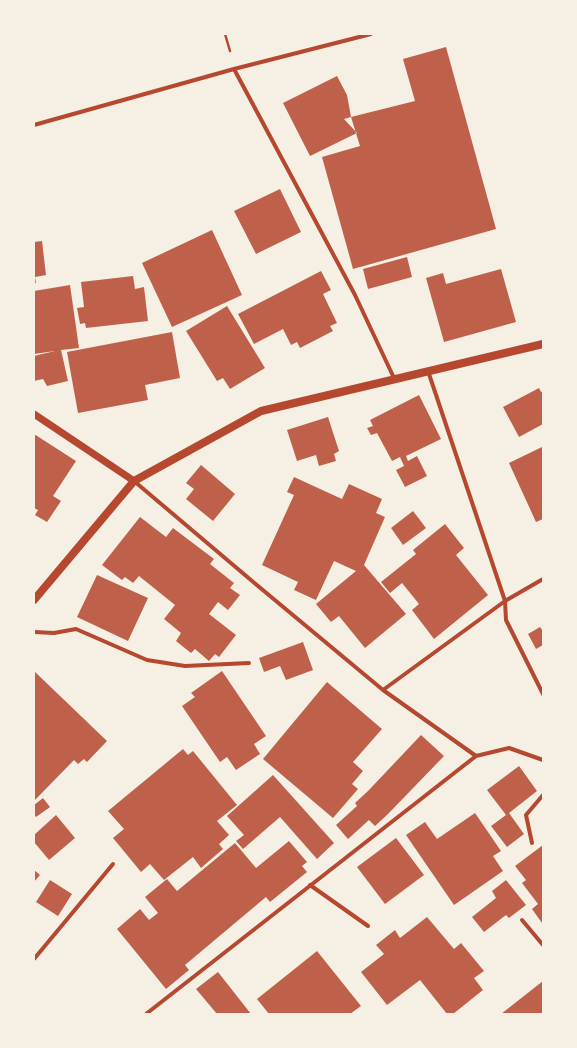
<!DOCTYPE html>
<style>
body{margin:0}
#map{position:relative;width:577px;height:1048px;overflow:hidden;background:#f6efe4;font-family:"Golos Text",sans-serif}
canvas{display:block}
.frame{position:absolute;inset:0;border:35px solid #f6efe4;pointer-events:none}
</style>
<div id="map">
<canvas width="577" height="1048"></canvas>
<div class="frame"></div>
</div>
<script>
const c = document.querySelector('canvas').getContext('2d');
c.lineJoin = 'round';
function fillPath(path, color) {
  c.fillStyle = color;
  c.fill(path, 'evenodd');
}
function poly(rows) {
  const path = new Path2D();
  for (const r of rows) {
    path.moveTo(r[0], r[1]);
    for (let i = 2; i < r.length; i += 2) path.lineTo(r[i], r[i + 1]);
  }
  return path;
}
function trace(path, color, width, dash) {
  c.strokeStyle = color;
  c.lineWidth = width;
  c.lineCap = dash ? 'butt' : 'round';
  c.setLineDash(dash || []);
  c.stroke(path);
}
const building = poly([
 [446,47,496,229,353,269,322,157,360,146,351,117,415,101,403,59],
 [337,76,347,95,351,117,344,119,357,133,310,156,283,103],
 [280,189,301,232,256,254,234,211],
 [212,230,242,295,172,327,142,263],
 [42,241,46,275,35,277,36,283,34,283,34,242],
 [407,257,412,277,368,289,363,269],
 [501,269,516,322,444,342,426,278,443,273,446,284],
 [321,271,331,290,323,294,337,323,330,326,333,331,300,348,297,342,291,345,283,329,254,344,238,314],
 [133,276,135,289,144,287,148,321,86,328,85,323,80,324,77,308,84,307,81,282],
 [70,285,79,348,61,350,68,381,47,386,43,379,34,381,34,356,55,351,34,354,34,291],
 [227,306,265,368,230,389,223,378,217,381,186,331],
 [172,332,180,378,145,385,148,400,78,413,67,352],
 [539,388,541,392,543,391,543,424,519,437,503,407],
 [419,395,441,439,406,456,408,461,417,456,427,476,405,487,396,470,404,466,400,457,392,461,377,433,371,435,367,428,373,426,370,420],
 [328,417,339,451,334,454,336,461,319,466,316,455,297,461,287,430],
 [34,434,76,461,53,496,61,501,47,522,35,515,38,510,34,508],
 [542,447,543,519,536,522,509,463],
 [201,465,235,494,213,521,186,499,194,489,186,483],
 [294,477,342,499,349,484,382,499,376,513,385,517,364,565,406,614,365,648,339,616,331,622,316,604,356,571,334,561,316,600,294,590,298,582,262,565,294,495,287,492],
 [413,511,426,528,403,545,391,528],
 [140,517,166,537,173,528,214,559,210,564,234,583,230,588,240,595,228,610,218,602,209,614,236,635,219,657,215,654,209,661,195,649,191,653,176,641,181,633,164,619,175,605,139,576,133,583,125,577,122,580,102,565],
 [445,524,464,548,456,555,488,595,434,639,412,610,419,604,402,583,390,593,381,582,416,554,413,550],
 [97,575,148,598,128,641,77,617],
 [540,627,543,631,543,645,536,649,528,634],
 [303,642,313,670,286,680,280,666,264,672,259,658],
 [34,671,107,741,87,762,84,759,78,764,74,760,35,800,34,799],
 [222,671,266,736,254,744,260,754,236,770,227,757,220,762,182,706,195,697,191,693],
 [327,682,382,729,353,762,363,771,352,784,358,789,333,818,263,759],
 [421,735,444,756,388,814,375,826,369,820,348,839,336,825,357,806,355,803,368,791],
 [183,749,188,755,193,751,237,805,217,821,229,835,219,844,223,849,201,868,193,857,164,880,150,864,141,872,113,838,124,829,108,811],
 [519,766,537,791,509,813,524,834,507,847,491,826,506,815,487,790],
 [273,775,334,843,317,859,280,817,243,849,236,841,244,835,227,816],
 [43,798,50,807,36,817,34,814,34,805],
 [475,813,501,851,493,856,503,871,454,905,406,835,425,822,437,839],
 [56,815,75,838,49,860,34,842,34,835],
 [396,838,424,875,385,904,357,867],
 [289,841,307,862,302,866,307,872,270,902,266,897,185,965,189,970,166,989,117,929,140,909,149,920,158,913,145,897,167,879,177,891,235,843,256,868],
 [543,845,543,922,542,923,532,909,538,904,522,883,526,880,515,866],
 [34,870,40,875,34,882],
 [50,880,72,894,58,916,36,902],
 [506,880,526,905,509,918,506,915,484,932,472,917,496,898,492,891],
 [427,917,454,949,461,943,484,971,474,978,483,990,453,1014,447,1014,420,980,387,1005,361,972,384,954,376,945,395,930,400,938],
 [317,951,361,1006,350,1014,269,1014,257,999],
 [218,972,251,1014,217,1014,196,989],
 [543,981,543,1014,501,1014]
]);
const path = poly([
 [225,34,230,51]
]);
const minor = poly([
 [234,69,355,295,394,378],
 [34,125,234,69,371,34],
 [428,371,505,601,506,620,543,694],
 [134,481,258,586,383,690,476,756],
 [34,632,54,633,76,629,147,660,185,666,249,663],
 [383,690,505,601,543,579],
 [532,843,526,815,543,795],
 [310,885,368,926],
 [522,920,543,945],
 [34,959,113,864],
 [146,1014,476,756,509,748,543,760]
]);
const tertiary = poly([
 [34,414,134,481]
]);
const secondary = poly([
 [34,600,134,481,261,411,543,344]
]);
fillPath(building, '#bf614a');
trace(path, '#b5482f', 2.5);
trace(minor, '#b5482f', 4);
trace(tertiary, '#b5482f', 7);
trace(secondary, '#b5482f', 8);
</script>
